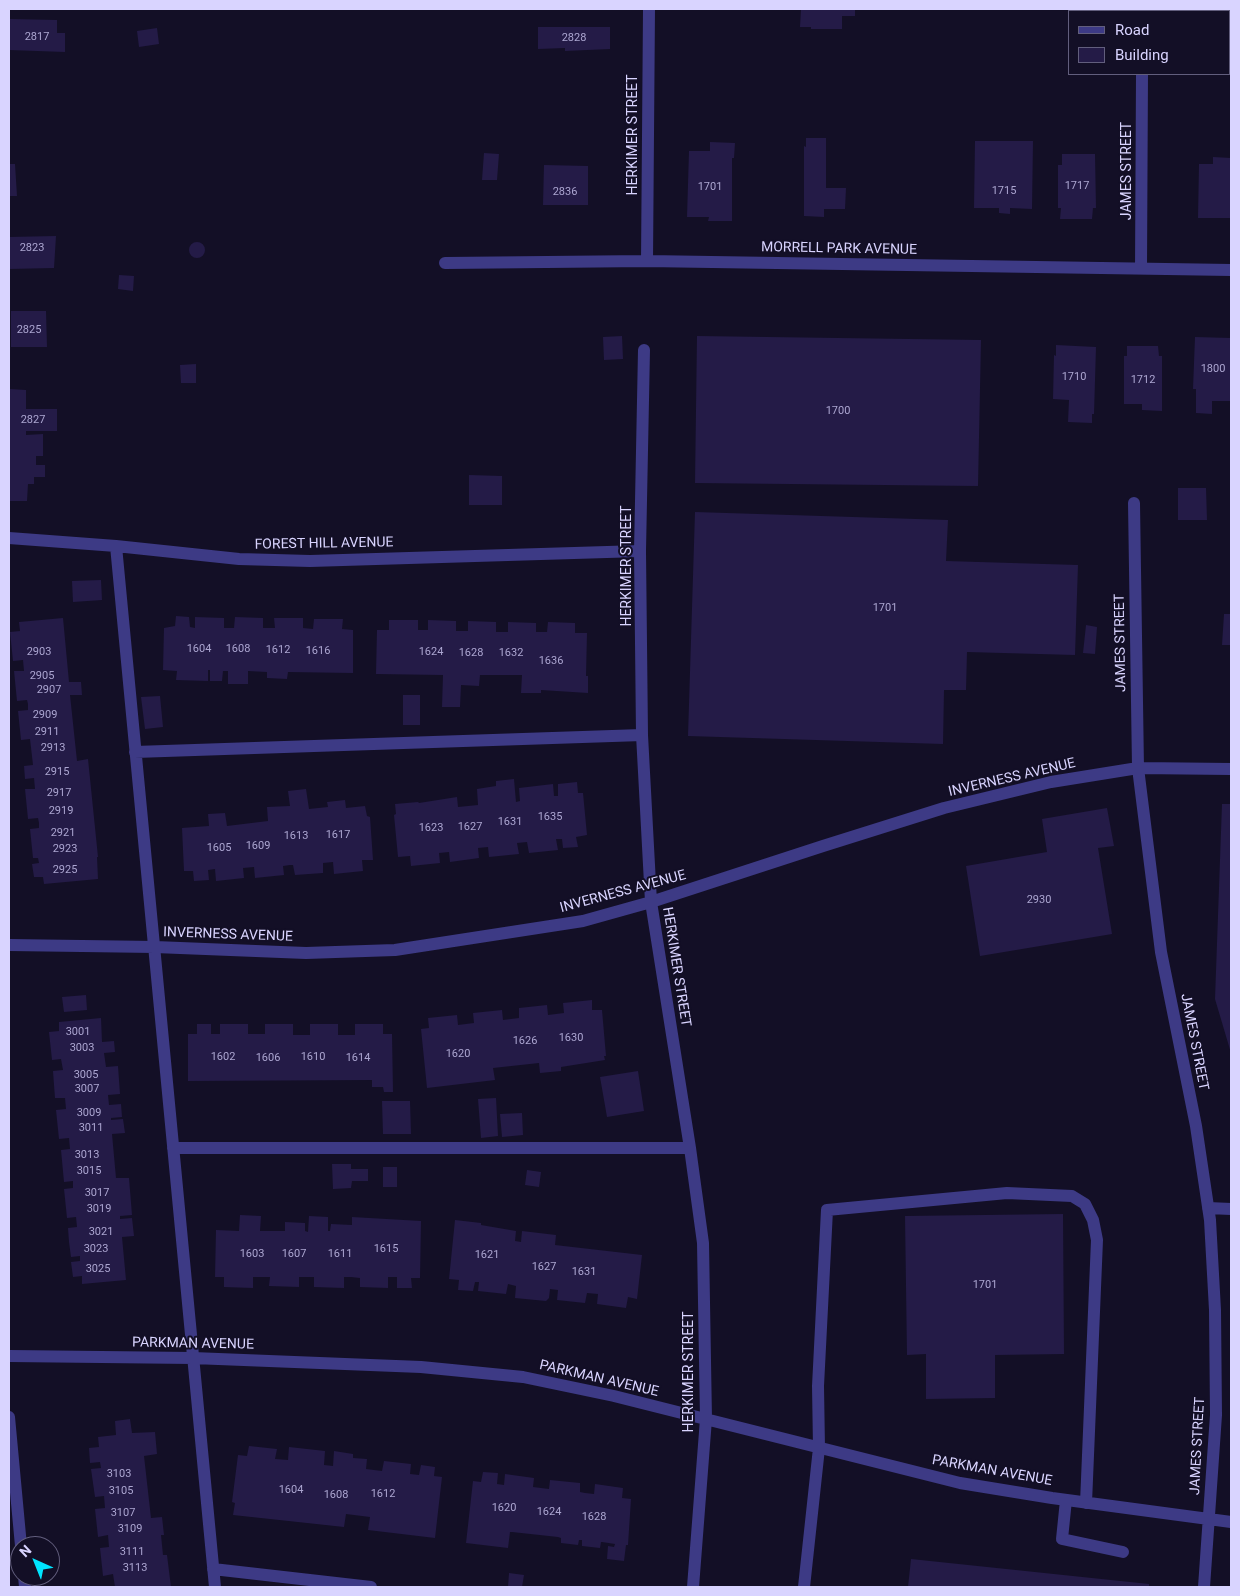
<!DOCTYPE html>
<style>
body{margin:0}
#map{position:relative;width:1240px;height:1596px;overflow:hidden;background:#130f26;font-family:Roboto,sans-serif}
canvas{display:block}
.frame{position:absolute;inset:0;border:10px solid #d9d4ff;pointer-events:none}
.legend{position:absolute;left:1068px;top:10px;width:162px;height:65px;box-sizing:border-box;background:#130f26;border:1px solid #625e7d;margin:0;padding:6px 9px;list-style:none;font-size:15px;color:#d9d4ff}
.legend li{display:flex;align-items:center;gap:10px;height:25px}
.legend b{width:25px;border:1px solid #625e7d}
.north{position:absolute;left:10px;top:1536px;width:50px;height:50px;box-sizing:border-box;background:#130f26;border:1px solid #625e7d;border-radius:50%;rotate:316deg;font-size:14px;font-weight:700;line-height:20px;text-align:center;color:#d9d4ff}
.north::after{content:'';display:block;margin:auto;width:18px;height:22px;background:#00e5ff;clip-path:polygon(50% 0,100% 100%,50% 72%,0 100%)}
</style>
<div id="map">
<canvas width="1240" height="1596"></canvas>
<div class="frame"></div>
<ul class="legend">
<li><b style="height:6px;background:#3d3a85"></b>Road</li>
<li><b style="height:14px;background:#241b47"></b>Building</li>
</ul>
<div class="north">N</div>
</div>
<script>
const c = document.querySelector('canvas').getContext('2d');
c.lineJoin = 'round';
function fillPath(path, color) {
  c.fillStyle = color;
  c.fill(path, 'evenodd');
}
function poly(rows) {
  const path = new Path2D();
  for (const r of rows) {
    if (r.length === 3) {
      path.moveTo(r[0] + r[2], r[1]);
      path.arc(r[0], r[1], r[2], 0, 2 * Math.PI);
      continue;
    }
    path.moveTo(r[0], r[1]);
    for (let i = 2; i < r.length; i += 2) path.lineTo(r[i], r[i + 1]);
  }
  return path;
}
function trace(path, color, width, dash) {
  c.strokeStyle = color;
  c.lineWidth = width;
  c.lineCap = dash ? 'butt' : 'round';
  c.setLineDash(dash || []);
  c.stroke(path);
}
function drawText(font, color, halo, rows, align = 'center') {
  c.font = font + ' Roboto,sans-serif';
  c.lineWidth = 4;
  c.setLineDash([]);
  c.textBaseline = 'middle';
  c.strokeStyle = halo;
  c.fillStyle = color;
  for (const [text, x, y, turn = 0] of rows) {
    c.save();
    c.translate(x, y);
    c.rotate((+turn || 0) * Math.PI / 180);
    c.textAlign = isNaN(turn) ? turn : align;
    if (halo) c.strokeText(text, 0, 0);
    c.fillText(text, 0, 0);
    c.restore();
  }
}
const building = poly([
 [801,9,855,9,855,16,842,16,842,29,811,29,811,27,800,27],
 [9,19,57,20,57,33,65,33,65,52,9,50],
 [538,27,610,27,610,49,565,51,565,48,538,49],
 [157,28,159,44,139,47,137,31],
 [806,138,826,138,826,188,846,188,845,209,824,209,824,217,804,216,804,146,806,147],
 [975,141,1033,141,1032,209,1010,208,1010,214,999,213,999,208,974,208],
 [710,142,735,143,734,158,732,158,732,221,708,221,709,217,687,217,689,151,710,151],
 [484,153,499,154,497,180,482,180],
 [1062,154,1095,154,1096,208,1093,208,1092,219,1060,219,1061,208,1058,208,1058,165,1062,165],
 [1213,157,1231,158,1231,218,1198,218,1199,164,1213,164],
 [9,164,15,164,17,196,9,196],
 [544,165,588,166,588,205,543,205],
 [56,236,54,268,9,269,9,237],
 [197,250,8],
 [119,275,134,276,133,291,118,289],
 [11,311,46,311,47,347,11,347],
 [622,336,623,359,604,360,603,337],
 [697,336,981,340,978,486,695,483],
 [1195,337,1231,338,1231,390,1230,390,1230,401,1212,401,1212,414,1196,413,1196,389,1193,389],
 [1056,345,1096,347,1094,414,1092,414,1092,423,1068,422,1069,400,1053,399,1054,355,1056,356],
 [1127,346,1158,346,1159,356,1162,356,1162,411,1142,410,1142,404,1124,404,1124,356,1127,356],
 [196,364,196,383,181,383,180,365],
 [9,389,26,390,26,409,57,409,57,431,26,431,26,435,43,434,43,456,36,456,36,465,45,465,45,477,34,477,34,484,28,484,27,501,9,501],
 [469,475,502,476,502,505,469,505],
 [1178,488,1206,488,1207,520,1178,520],
 [695,512,948,520,946,561,1078,565,1075,655,967,652,966,690,944,690,943,744,688,736],
 [101,580,102,600,73,602,72,581],
 [1224,614,1231,614,1231,645,1222,645],
 [176,616,189,617,190,627,195,628,195,617,224,618,224,628,234,628,235,617,263,618,263,628,275,628,274,618,303,618,303,628,313,629,314,619,343,619,342,629,353,630,353,673,288,672,287,679,267,678,267,672,248,671,248,684,228,684,228,671,223,671,222,681,210,681,210,670,208,670,208,681,176,680,177,671,163,670,164,628,175,626],
 [63,618,69,682,81,682,82,695,70,695,77,761,88,759,98,857,97,857,98,879,44,884,43,877,34,877,32,864,39,863,38,858,33,858,30,829,39,828,39,823,38,818,28,819,25,789,35,789,34,778,25,779,24,766,33,765,30,739,21,740,18,711,28,710,28,704,27,700,17,701,14,671,24,671,23,660,13,661,10,632,20,631,19,622],
 [389,620,418,620,418,630,428,630,428,620,456,621,456,631,468,631,468,621,496,622,496,632,508,632,508,622,536,623,536,632,547,632,548,622,575,623,575,633,587,633,586,676,588,676,588,693,541,690,541,693,521,693,522,675,480,675,479,686,461,685,460,707,442,707,443,675,376,674,377,630,389,630],
 [1086,625,1097,627,1095,654,1083,653],
 [403,695,420,695,420,725,403,725],
 [160,696,163,727,145,729,141,697],
 [514,779,516,802,520,801,519,788,553,784,554,796,558,796,558,784,577,782,578,793,583,793,587,835,576,837,578,847,563,848,562,839,556,839,558,850,529,853,527,842,517,843,519,854,489,857,488,847,478,848,479,858,450,862,449,852,439,853,440,863,411,866,410,856,398,857,394,815,396,814,395,804,418,802,419,803,457,797,458,807,478,805,477,789,496,786,496,781],
 [306,789,309,809,328,807,327,802,345,800,346,808,365,806,367,816,370,817,373,860,362,860,363,871,334,874,333,862,323,863,323,873,295,875,293,865,290,865,283,866,284,875,255,878,254,867,243,868,244,878,216,881,215,869,208,870,209,880,194,881,193,871,184,871,182,828,209,826,208,814,225,813,227,826,268,821,267,807,290,806,288,791],
 [1222,804,1231,804,1231,1053,1215,999],
 [1107,808,1114,846,1098,848,1112,934,980,956,966,866,1047,852,1042,819],
 [86,995,87,1010,64,1012,62,997],
 [592,1000,592,1010,602,1010,606,1056,604,1056,605,1060,561,1067,561,1071,540,1073,539,1063,493,1068,495,1080,427,1088,421,1029,429,1028,428,1018,457,1015,458,1025,474,1023,473,1013,502,1010,503,1020,519,1018,519,1008,547,1005,548,1015,564,1013,563,1003],
 [101,1018,102,1042,114,1041,115,1052,104,1053,106,1067,118,1066,120,1094,108,1095,109,1105,121,1104,122,1117,111,1118,111,1120,123,1119,125,1133,112,1134,116,1178,129,1178,132,1215,120,1216,120,1219,132,1218,134,1236,122,1237,126,1280,82,1284,82,1276,73,1277,71,1262,80,1261,80,1256,71,1257,69,1242,68,1228,77,1227,76,1217,67,1218,64,1189,73,1188,73,1181,64,1182,61,1150,70,1149,69,1138,59,1139,56,1110,66,1109,65,1098,55,1098,54,1085,53,1071,63,1070,61,1059,52,1060,49,1032,59,1031,59,1022],
 [197,1024,211,1024,211,1034,220,1034,220,1024,248,1024,248,1034,265,1034,265,1024,293,1024,293,1035,310,1035,310,1024,338,1024,338,1035,355,1035,355,1024,383,1024,383,1034,392,1034,393,1092,384,1092,383,1087,372,1087,372,1080,188,1081,188,1034,197,1034],
 [638,1071,644,1111,607,1117,600,1077],
 [496,1098,498,1136,481,1138,478,1099],
 [382,1101,410,1101,411,1134,383,1134],
 [522,1113,523,1135,502,1137,500,1114],
 [332,1164,351,1164,351,1169,368,1169,368,1181,352,1181,351,1188,333,1189],
 [383,1167,397,1167,397,1187,383,1187],
 [527,1170,541,1172,539,1187,525,1185],
 [1063,1214,1064,1354,995,1355,995,1398,926,1399,926,1354,907,1355,905,1216],
 [240,1215,261,1216,260,1231,285,1231,285,1222,305,1223,305,1231,308,1232,309,1216,328,1217,328,1231,330,1231,331,1224,352,1225,352,1217,421,1221,420,1278,411,1278,412,1288,397,1288,397,1277,388,1277,388,1288,360,1287,360,1278,351,1277,344,1277,344,1288,314,1287,314,1277,299,1277,299,1287,269,1286,270,1277,253,1277,253,1288,224,1287,224,1277,215,1277,216,1230,239,1231],
 [455,1220,481,1223,481,1225,516,1231,515,1241,521,1242,522,1231,556,1235,555,1245,642,1255,637,1299,628,1297,626,1308,597,1304,598,1294,587,1293,585,1303,557,1300,558,1290,550,1289,549,1298,546,1301,515,1298,516,1286,508,1284,506,1294,478,1291,479,1282,475,1282,473,1291,458,1290,459,1280,449,1279],
 [130,1419,132,1433,155,1432,157,1454,144,1456,151,1518,162,1517,164,1535,161,1535,163,1555,167,1555,171,1587,115,1587,113,1574,103,1576,100,1548,109,1547,108,1535,98,1537,95,1509,105,1508,104,1496,95,1497,91,1469,101,1468,100,1462,90,1463,89,1448,99,1447,98,1437,116,1435,115,1421],
 [249,1446,277,1449,275,1459,288,1460,289,1447,325,1451,324,1465,333,1466,334,1451,353,1454,353,1458,367,1459,366,1469,382,1471,384,1461,411,1464,410,1474,419,1475,421,1465,435,1467,434,1476,442,1477,435,1538,368,1530,370,1517,346,1514,344,1527,233,1515,235,1503,232,1502,238,1455,247,1456],
 [483,1472,498,1473,497,1484,504,1485,505,1474,534,1478,533,1487,549,1489,550,1480,580,1483,580,1492,585,1493,594,1494,595,1484,623,1488,622,1498,631,1499,628,1545,626,1545,624,1561,607,1559,608,1546,614,1547,615,1544,602,1542,601,1542,600,1548,582,1546,582,1540,579,1540,578,1545,561,1543,561,1538,558,1537,512,1532,510,1532,508,1548,466,1543,473,1481,481,1482],
 [911,1559,1149,1584,1149,1587,908,1587],
 [509,1573,524,1575,522,1587,508,1587]
]);
const minor = poly([
 [1142,11,1142,9],
 [647,261,649,9],
 [445,263,647,261,1231,270],
 [1141,268,1142,74],
 [644,350,640,551,642,735,651,902,690,1148,703,1243,706,1419,693,1587],
 [1134,503,1138,768,1161,952,1196,1126,1210,1220,1215,1310,1216,1415,1204,1587],
 [9,538,116,546,239,559,310,561,640,551],
 [116,546,215,1587],
 [135,752,642,735],
 [9,945,155,947,306,953,395,950,583,921,651,902,823,846,944,808,1051,782,1138,768,1231,769],
 [173,1148,690,1148],
 [1208,1208,1231,1209],
 [9,1356,193,1358,421,1367,523,1377,614,1396,960,1483,1052,1498,1231,1522],
 [9,1417,21,1546],
 [1066,1500,1062,1539,1123,1552],
 [213,1569,371,1587],
 [24,1576,25,1587],
 [804,1587,819,1448,818,1386,827,1210,1007,1193,1072,1196,1085,1204,1093,1220,1097,1240,1086,1503]
]);
const numberNames = [
 ["2817",37,37],
 ["2828",574,38],
 ["1717",1077,186],
 ["1701",710,187],
 ["1715",1004,191],
 ["2836",565,192],
 ["2823",32,248],
 ["2825",29,330],
 ["1800",1213,369],
 ["1710",1074,377],
 ["1712",1143,380],
 ["1700",838,411],
 ["2827",33,420],
 ["1701",885,608],
 ["1604",199,649],
 ["1608",238,649],
 ["1612",278,650],
 ["1616",318,651],
 ["2903",39,652],
 ["1624",431,652],
 ["1628",471,653],
 ["1632",511,653],
 ["1636",551,661],
 ["2905",42,676],
 ["2907",49,690],
 ["2909",45,715],
 ["2911",47,732],
 ["2913",53,748],
 ["2915",57,772],
 ["2917",59,793],
 ["2919",61,811],
 ["1635",550,817],
 ["1631",510,822],
 ["1627",470,827],
 ["1623",431,828],
 ["2921",63,833],
 ["1617",338,835],
 ["1613",296,836],
 ["1609",258,846],
 ["1605",219,848],
 ["2923",65,849],
 ["2925",65,870],
 ["2930",1039,900],
 ["3001",78,1032],
 ["1630",571,1038],
 ["1626",525,1041],
 ["3003",82,1048],
 ["1620",458,1054],
 ["1602",223,1057],
 ["1610",313,1057],
 ["1606",268,1058],
 ["1614",358,1058],
 ["3005",86,1075],
 ["3007",87,1089],
 ["3009",89,1113],
 ["3011",91,1128],
 ["3013",87,1155],
 ["3015",89,1171],
 ["3017",97,1193],
 ["3019",99,1209],
 ["3021",101,1232],
 ["3023",96,1249],
 ["1615",386,1249],
 ["1603",252,1254],
 ["1607",294,1254],
 ["1611",340,1254],
 ["1621",487,1255],
 ["1627",544,1267],
 ["3025",98,1269],
 ["1631",584,1272],
 ["1701",985,1285],
 ["3103",119,1474],
 ["1604",291,1490],
 ["3105",121,1491],
 ["1612",383,1494],
 ["1608",336,1495],
 ["1620",504,1508],
 ["1624",549,1512],
 ["3107",123,1513],
 ["1628",594,1517],
 ["3109",130,1529],
 ["3111",132,1552],
 ["3113",135,1568]
];
const streetNames = [
 ["HERKIMER STREET",633,135,-90],
 ["JAMES STREET",1127,171,-90],
 ["MORRELL PARK AVENUE",839,249,1],
 ["FOREST HILL AVENUE",324,544,-1],
 ["HERKIMER STREET",627,566,-90],
 ["JAMES STREET",1121,643,-91],
 ["INVERNESS AVENUE",1012,778,-13],
 ["INVERNESS AVENUE",623,892,-15],
 ["INVERNESS AVENUE",228,935,2],
 ["HERKIMER STREET",676,967,81],
 ["JAMES STREET",1194,1042,79],
 ["PARKMAN AVENUE",193,1344,1],
 ["HERKIMER STREET",689,1372,-90],
 ["PARKMAN AVENUE",599,1379,13],
 ["JAMES STREET",1198,1446,-87],
 ["PARKMAN AVENUE",992,1471,10]
];
fillPath(building, '#241b47');
trace(minor, '#3d3a85', 12);
drawText('11px', '#aca6d1', null, numberNames);
drawText('14px', '#d9d4ff', '#130f26', streetNames);
</script>
